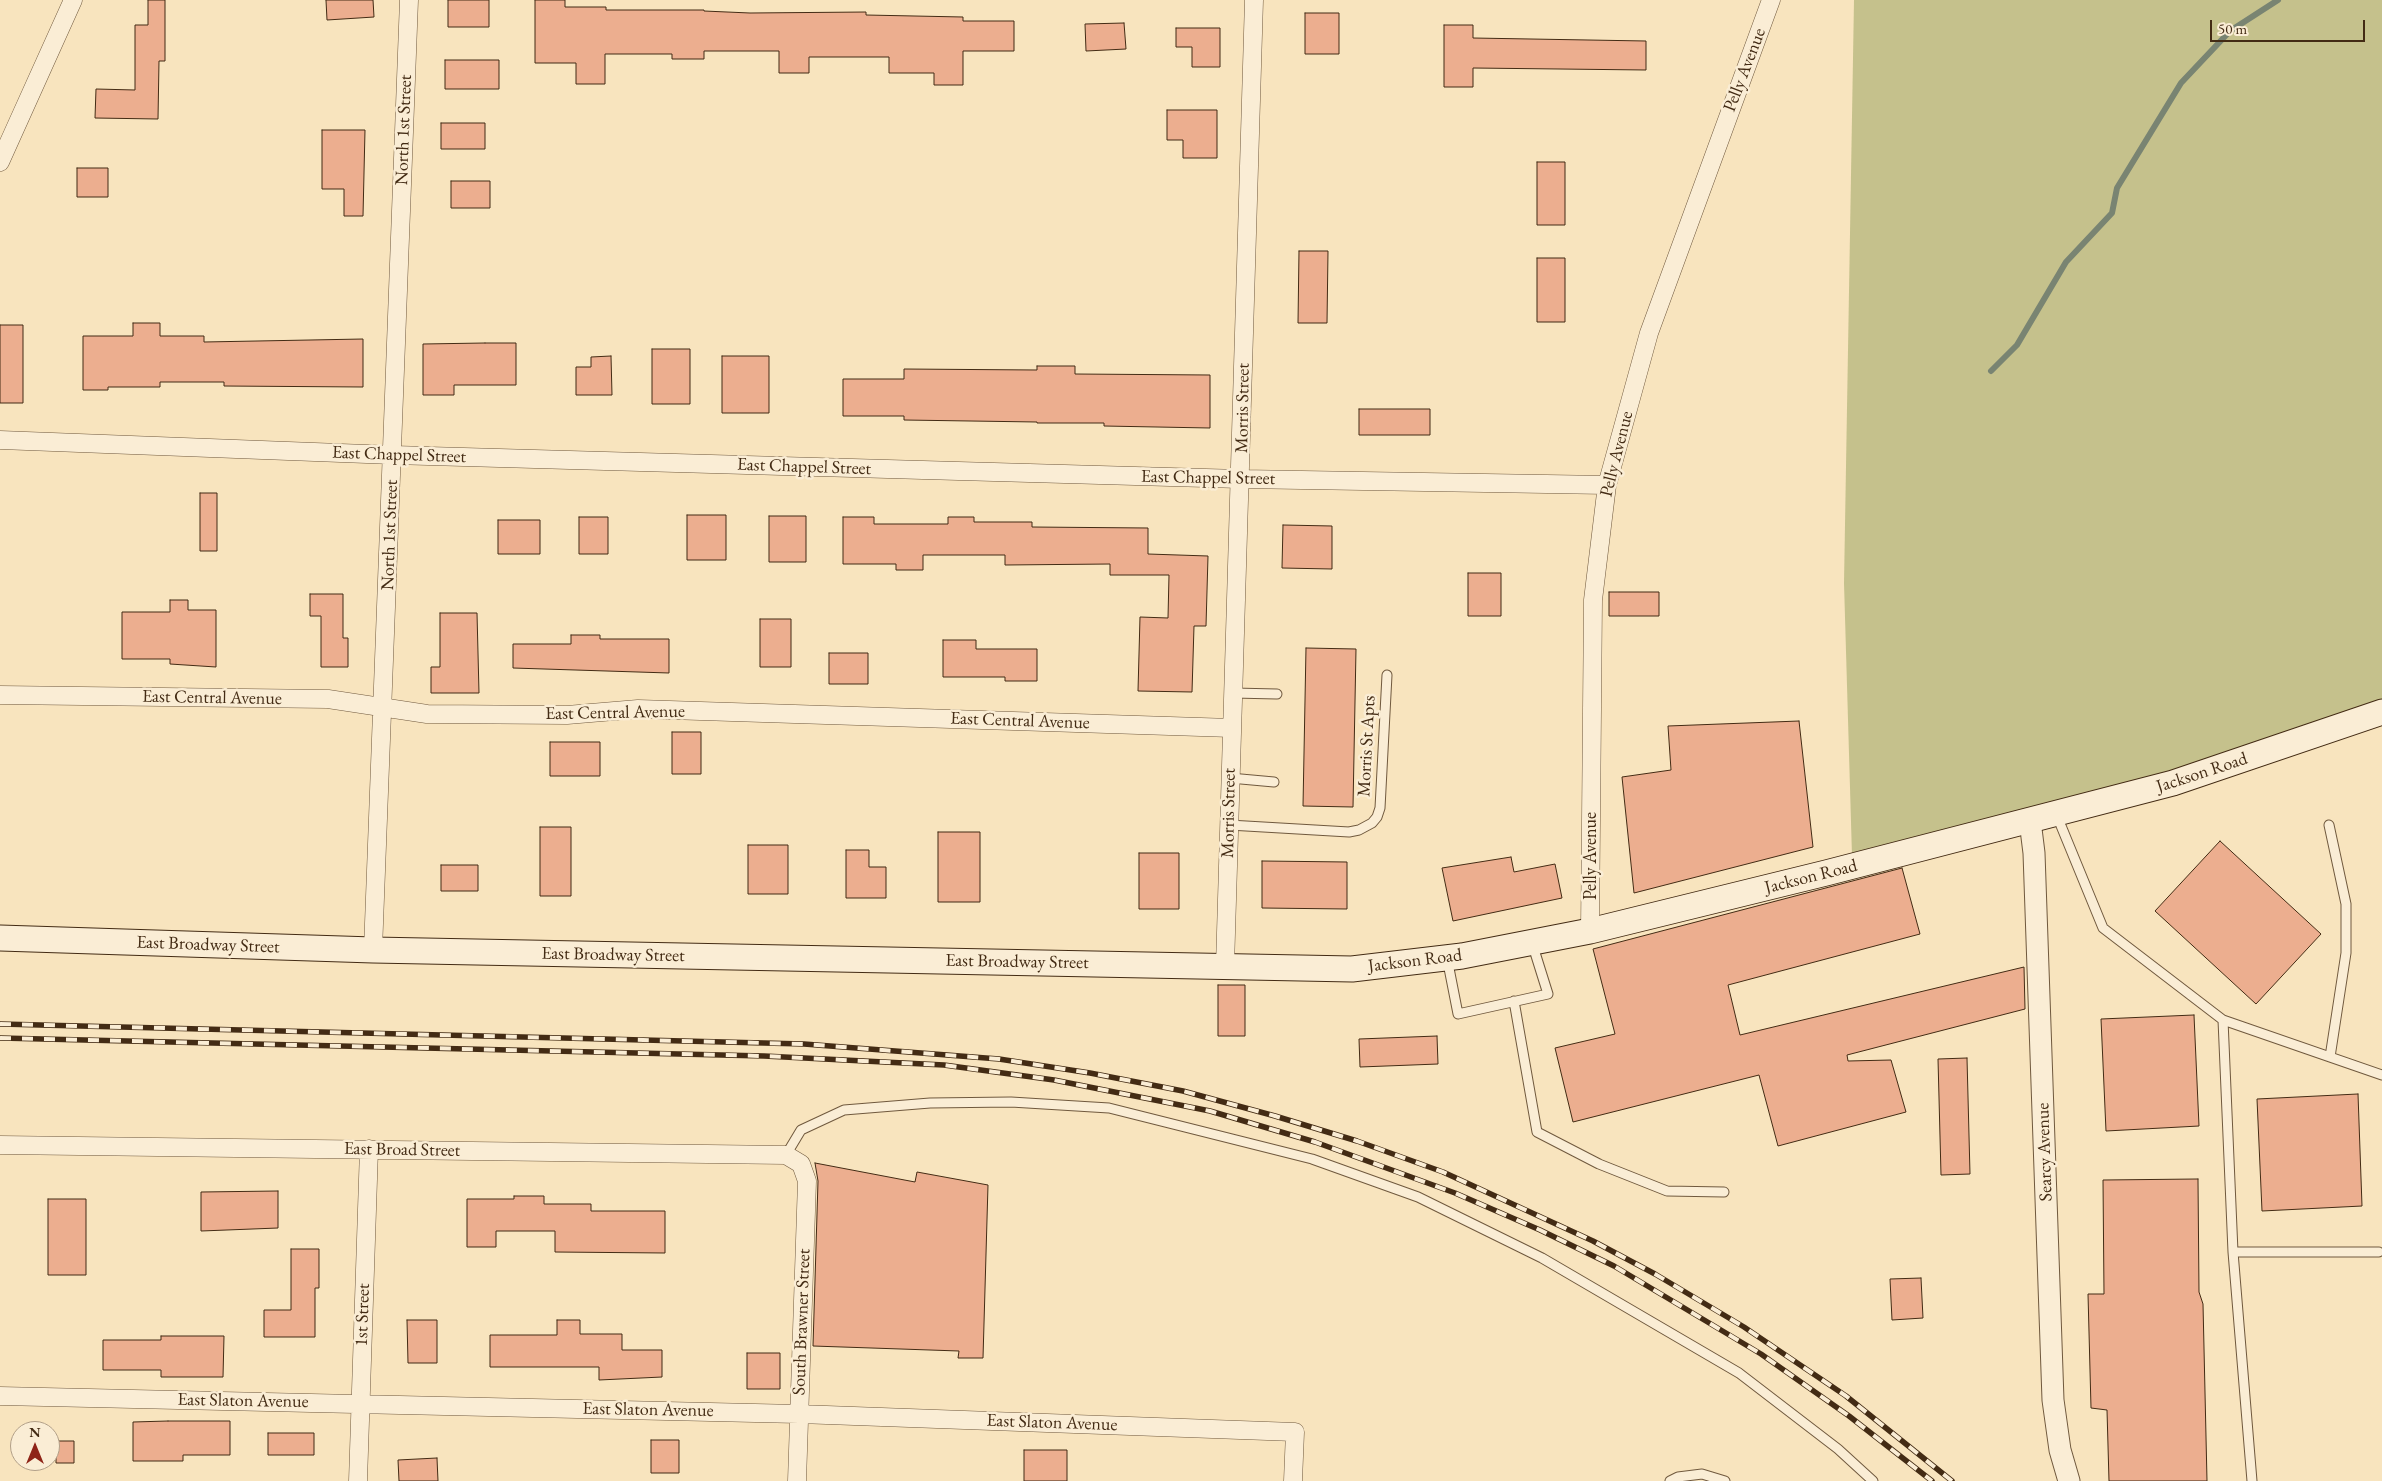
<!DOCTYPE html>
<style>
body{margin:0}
#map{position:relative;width:2382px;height:1481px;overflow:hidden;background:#f8e4be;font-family:"EB Garamond",serif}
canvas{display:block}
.north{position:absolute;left:10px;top:1421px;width:50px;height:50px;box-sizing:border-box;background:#faedd5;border:1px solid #b19f88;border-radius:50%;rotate:0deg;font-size:14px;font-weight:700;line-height:20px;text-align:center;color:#432b14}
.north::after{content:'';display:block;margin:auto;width:18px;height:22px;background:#8f2418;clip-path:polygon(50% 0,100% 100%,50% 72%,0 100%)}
.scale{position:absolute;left:2210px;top:20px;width:155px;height:22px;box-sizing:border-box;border:2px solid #432b14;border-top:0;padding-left:6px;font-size:15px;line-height:18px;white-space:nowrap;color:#432b14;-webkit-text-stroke:4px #faedd5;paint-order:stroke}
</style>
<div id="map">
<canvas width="2382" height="1481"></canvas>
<div class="north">N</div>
<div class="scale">50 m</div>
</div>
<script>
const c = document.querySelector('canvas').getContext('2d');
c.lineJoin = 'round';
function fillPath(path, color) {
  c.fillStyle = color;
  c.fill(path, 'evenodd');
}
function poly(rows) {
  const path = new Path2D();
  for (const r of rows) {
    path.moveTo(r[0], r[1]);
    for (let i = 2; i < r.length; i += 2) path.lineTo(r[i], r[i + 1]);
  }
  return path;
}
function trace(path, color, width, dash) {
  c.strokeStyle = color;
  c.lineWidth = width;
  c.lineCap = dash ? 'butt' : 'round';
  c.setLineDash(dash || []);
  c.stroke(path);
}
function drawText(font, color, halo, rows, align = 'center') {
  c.font = font + ' "EB Garamond",serif';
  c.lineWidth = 5;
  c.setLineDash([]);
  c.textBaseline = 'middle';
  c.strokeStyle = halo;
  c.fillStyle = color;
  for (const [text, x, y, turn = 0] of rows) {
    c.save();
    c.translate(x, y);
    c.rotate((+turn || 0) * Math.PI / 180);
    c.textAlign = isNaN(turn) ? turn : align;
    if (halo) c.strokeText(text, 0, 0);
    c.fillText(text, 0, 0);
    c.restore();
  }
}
const green = poly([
 [1854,0,2382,0,2382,703,2365,719,1852,856,1844,583]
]);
const stream = poly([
 [1991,371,2017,345,2066,262,2112,213,2117,188,2181,83,2230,31,2278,0]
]);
const building = poly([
 [148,0,165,0,165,61,159,61,158,119,95,118,96,89,135,90,135,25,148,25,148,0],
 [326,0,373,0,374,17,327,20,326,0],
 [448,0,489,0,489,27,448,27,448,0],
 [535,0,565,0,565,7,606,7,606,10,704,10,704,11,750,13,866,12,866,15,963,17,963,21,1014,21,1014,51,963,51,963,85,934,85,934,73,889,73,889,57,809,57,809,73,779,73,779,51,704,51,704,59,672,59,672,54,605,54,605,84,576,84,576,63,535,63,535,0],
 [1305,13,1339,13,1339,54,1305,54,1305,13],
 [1124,23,1126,49,1086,51,1085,24,1124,23],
 [1444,25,1473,25,1473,38,1646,41,1646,70,1473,68,1473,87,1444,87,1444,25],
 [1176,28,1220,28,1220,67,1192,67,1192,47,1176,47,1176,28],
 [445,60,499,60,499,89,445,89,445,60],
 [1167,110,1217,110,1217,158,1183,158,1183,140,1167,140,1167,110],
 [441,123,485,123,485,149,441,149,441,123],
 [322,130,365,130,363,216,344,216,344,189,322,189,322,130],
 [1537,162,1565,162,1565,225,1537,225,1537,162],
 [77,168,108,168,108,197,77,197,77,168],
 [451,181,490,181,490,208,451,208,451,181],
 [1299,251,1328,251,1327,323,1298,323,1299,251],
 [1537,258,1565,258,1565,322,1537,322,1537,258],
 [133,323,160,323,160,336,204,336,204,342,363,339,363,387,224,386,224,382,160,382,160,387,108,387,108,390,83,390,83,336,133,336,133,323],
 [0,325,23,325,23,403,0,403,0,325],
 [485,343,516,343,516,385,454,385,454,395,423,395,423,344,485,343],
 [652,349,690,349,690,404,652,404,652,349],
 [611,356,612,395,576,395,576,367,591,367,591,357,611,356],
 [722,356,769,356,769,413,722,413,722,356],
 [1037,366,1075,366,1075,374,1210,375,1210,428,1104,426,1104,423,1037,423,1037,422,904,420,904,416,843,416,843,379,904,379,904,369,1037,370,1037,366],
 [1359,409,1430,409,1430,435,1359,435,1359,409],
 [200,493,217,493,217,551,200,551,200,493],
 [687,515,726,515,726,560,687,560,687,515],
 [769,516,806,516,806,562,769,562,769,516],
 [579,517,608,517,608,554,579,554,579,517],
 [843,517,874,517,874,524,948,524,948,517,974,517,974,522,1032,522,1032,527,1148,528,1148,554,1208,556,1206,626,1194,626,1192,692,1138,691,1140,617,1168,618,1169,575,1110,575,1110,564,1005,565,1005,555,923,555,923,570,896,570,896,564,843,564,843,517],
 [498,520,540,520,540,554,498,554,498,520],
 [1283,525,1332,526,1332,569,1282,568,1283,525],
 [1468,573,1501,573,1501,616,1468,616,1468,573],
 [1609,592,1659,592,1659,616,1609,616,1609,592],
 [310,594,343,594,343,638,348,638,348,667,321,667,321,616,310,616,310,594],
 [170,600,188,600,188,610,216,610,216,667,170,664,170,659,122,659,122,612,170,612,170,600],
 [440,613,477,613,479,693,431,693,431,667,440,667,440,613],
 [760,619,791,619,791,667,760,667,760,619],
 [571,635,600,635,600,639,669,639,669,673,513,668,513,644,571,644,571,635],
 [943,640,976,640,976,649,1037,649,1037,681,1005,681,1005,677,943,677,943,640],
 [1306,648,1356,649,1353,807,1303,806,1306,648],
 [829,653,868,653,868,684,829,684,829,653],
 [1799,721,1813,847,1634,893,1622,777,1671,770,1668,726,1799,721],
 [672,732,701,732,701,774,672,774,672,732],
 [550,742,600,742,600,776,550,776,550,742],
 [540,827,571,827,571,896,540,896,540,827],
 [938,832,980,832,980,902,938,902,938,832],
 [2220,841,2321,934,2256,1004,2155,911,2220,841],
 [748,845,788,845,788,894,748,894,748,845],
 [846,850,869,850,869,867,886,867,886,898,846,898,846,850],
 [1139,853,1179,853,1179,909,1139,909,1139,853],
 [1511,857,1514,872,1555,864,1562,898,1453,921,1442,868,1511,857],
 [1262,861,1347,862,1347,909,1262,908,1262,861],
 [441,865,478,865,478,891,441,891,441,865],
 [1902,868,1920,934,1728,985,1740,1035,2024,967,2025,1009,1847,1055,1848,1061,1891,1060,1906,1112,1778,1146,1759,1075,1573,1122,1555,1048,1615,1034,1593,949,1902,868],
 [1218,985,1245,985,1245,1036,1218,1036,1218,985],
 [2194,1015,2199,1126,2106,1131,2101,1019,2194,1015],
 [1437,1036,1438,1064,1360,1067,1359,1039,1437,1036],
 [1967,1058,1970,1174,1941,1175,1938,1059,1967,1058],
 [2358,1094,2362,1206,2262,1211,2257,1099,2358,1094],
 [815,1163,915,1182,917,1172,988,1185,983,1358,958,1358,959,1351,813,1346,818,1181,815,1163],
 [2198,1179,2199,1292,2203,1304,2207,1481,2109,1481,2107,1410,2091,1408,2088,1294,2104,1294,2103,1180,2198,1179],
 [278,1191,278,1228,201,1231,201,1192,278,1191],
 [514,1196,544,1196,544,1204,591,1204,591,1211,665,1211,665,1253,555,1252,555,1231,496,1231,496,1247,467,1247,467,1199,514,1199,514,1196],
 [48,1199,86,1199,86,1275,48,1275,48,1199],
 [291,1249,319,1249,319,1288,315,1288,315,1337,264,1337,264,1310,291,1310,291,1249],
 [1921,1278,1923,1318,1892,1320,1890,1279,1921,1278],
 [407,1320,437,1320,437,1363,408,1363,407,1320],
 [557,1320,580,1320,580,1334,622,1334,622,1350,662,1350,662,1377,599,1380,599,1367,490,1367,490,1335,557,1335,557,1320],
 [161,1336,224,1336,223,1377,161,1377,161,1370,103,1370,103,1340,161,1340,161,1336],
 [747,1353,780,1353,780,1389,747,1389,747,1353],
 [168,1421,230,1421,230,1455,183,1455,183,1461,133,1461,133,1422,168,1421],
 [268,1433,314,1433,314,1455,268,1455,268,1433],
 [651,1440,679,1440,679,1473,651,1473,651,1440],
 [56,1441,74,1441,74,1463,56,1463,56,1441],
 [1024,1450,1067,1450,1067,1481,1024,1481,1024,1450],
 [437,1458,438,1481,399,1481,398,1460,437,1458]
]);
const service = poly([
 [1233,693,1277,694],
 [1230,778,1274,782],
 [2057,816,2103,928,2223,1020,2233,1252,2252,1481],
 [1229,825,1349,832,1359,830,1372,823,1377,817,1380,808,1387,675],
 [2329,825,2346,904,2346,953,2330,1057],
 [1447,958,1458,1014,1548,994,1532,943],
 [1514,1001,1537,1132,1599,1164,1667,1191,1724,1192],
 [2223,1020,2382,1075],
 [786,1155,801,1130,844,1110,930,1103,1011,1102,1109,1108,1312,1159,1418,1197,1542,1258,1739,1373,1838,1449,1873,1481],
 [2233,1252,2379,1252],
 [1670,1481,1678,1477,1702,1474,1725,1481]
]);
const minor = poly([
 [0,162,73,0],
 [0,440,393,455,1241,479,1607,485],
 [0,695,328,699,427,714,567,715,638,709,1232,728],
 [1590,931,1593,600,1607,485,1649,333,1771,0],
 [373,950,409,0],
 [1225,966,1254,0],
 [0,1145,786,1155,801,1164,807,1181,797,1481],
 [0,1396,799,1414,1295,1432,1293,1481],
 [358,1481,369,1149]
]);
const tertiary = poly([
 [2030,821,2034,853,2053,1400,2060,1450,2069,1481]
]);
const secondary = poly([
 [0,938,373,950,1352,969,1462,956,1590,931,1826,873,2173,783,2382,712]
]);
const rail = poly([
 [0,1024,804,1044,999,1059,1090,1073,1183,1091,1275,1116,1357,1141,1443,1172,1593,1241,1655,1274,1744,1327,1846,1396,1952,1481],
 [0,1038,764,1056,944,1065,1054,1080,1210,1111,1315,1142,1455,1193,1540,1230,1614,1266,1761,1354,1849,1416,1932,1481]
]);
const streetNames = [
 ["Pelly Avenue",1745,70,-69],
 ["North 1st Street",404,130,-88],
 ["Morris Street",1243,408,-89],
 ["Pelly Avenue",1617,454,-76],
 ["East Chappel Street",399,455,2],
 ["East Chappel Street",804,467,2],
 ["East Chappel Street",1208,478,1],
 ["North 1st Street",390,535,-88],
 ["East Central Avenue",212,698,1],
 ["East Central Avenue",615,713,-1],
 ["East Central Avenue",1020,721,2],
 ["Morris St Apts",1367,746,-87],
 ["Jackson Road",2202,773,-18],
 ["Morris Street",1229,813,-89],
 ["Pelly Avenue",1591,856,-90],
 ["Jackson Road",1811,877,-14],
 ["East Broadway Street",208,945,2],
 ["East Broadway Street",613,955,1],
 ["Jackson Road",1415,961,-7],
 ["East Broadway Street",1017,962,1],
 ["East Broad Street",402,1150,1],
 ["Searcy Avenue",2045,1152,-92],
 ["1st Street",363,1315,-88],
 ["South Brawner Street",802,1322,-88],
 ["East Slaton Avenue",243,1401,1],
 ["East Slaton Avenue",648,1410,1],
 ["East Slaton Avenue",1052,1423,2]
];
fillPath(green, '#c5c18c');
trace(stream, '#798472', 6);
fillPath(building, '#ecae8f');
trace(building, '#432b14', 1);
trace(service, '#70593e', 11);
trace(minor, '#70593e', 19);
trace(tertiary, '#70593e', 23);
trace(secondary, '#432b14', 27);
trace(service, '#faedd5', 9);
trace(minor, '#faedd5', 18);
trace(tertiary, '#faedd5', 21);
trace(secondary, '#faedd5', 25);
trace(rail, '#432b14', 5.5);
trace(rail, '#faedd5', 4, [11]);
drawText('18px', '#432b14', '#faedd5', streetNames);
</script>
